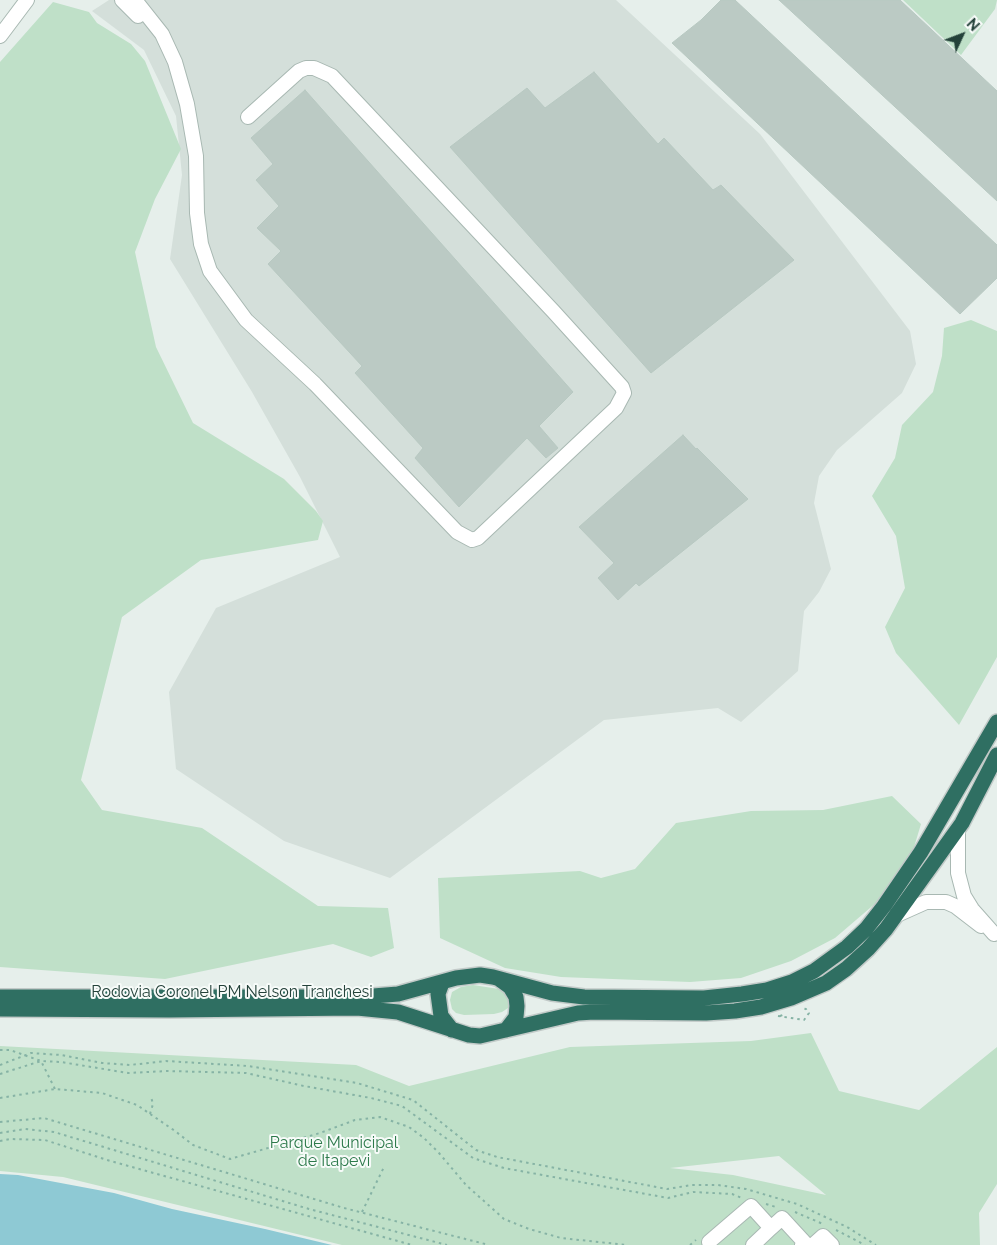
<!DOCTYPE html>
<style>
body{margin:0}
#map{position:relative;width:997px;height:1245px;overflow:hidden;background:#e6efeb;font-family:Raleway,sans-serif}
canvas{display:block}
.north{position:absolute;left:937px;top:10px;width:50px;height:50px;-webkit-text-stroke:4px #f7fbf9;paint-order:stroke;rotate:47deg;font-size:14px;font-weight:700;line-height:20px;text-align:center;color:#24423a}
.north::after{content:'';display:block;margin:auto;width:18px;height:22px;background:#24423a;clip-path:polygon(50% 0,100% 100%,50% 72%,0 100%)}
</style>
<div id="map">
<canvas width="997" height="1245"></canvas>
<div class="north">N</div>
</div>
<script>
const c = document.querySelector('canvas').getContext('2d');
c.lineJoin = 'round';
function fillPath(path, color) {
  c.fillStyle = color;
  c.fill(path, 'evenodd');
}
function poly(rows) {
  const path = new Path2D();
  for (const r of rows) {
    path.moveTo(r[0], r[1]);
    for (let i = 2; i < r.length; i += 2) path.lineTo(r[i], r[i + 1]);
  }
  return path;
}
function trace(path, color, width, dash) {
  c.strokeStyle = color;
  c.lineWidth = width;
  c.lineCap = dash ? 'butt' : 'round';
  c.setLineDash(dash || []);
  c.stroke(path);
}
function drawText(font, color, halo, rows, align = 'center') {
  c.font = font + ' Raleway,sans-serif';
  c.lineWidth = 4;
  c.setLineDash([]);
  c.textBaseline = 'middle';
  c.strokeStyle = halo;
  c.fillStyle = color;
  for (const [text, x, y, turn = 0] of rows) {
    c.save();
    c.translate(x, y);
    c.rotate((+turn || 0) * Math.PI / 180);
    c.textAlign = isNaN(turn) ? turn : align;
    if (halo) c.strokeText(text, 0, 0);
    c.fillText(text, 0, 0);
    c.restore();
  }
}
const built = poly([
 [109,0,616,0,760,134,910,331,916,364,902,393,837,450,819,476,814,503,831,569,819,592,804,611,798,671,741,722,718,708,604,720,390,878,284,841,176,769,169,692,216,608,340,557,300,477,252,392,170,259,182,175,176,116,144,50,92,11]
]);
const green = poly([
 [903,0,997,0,995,9,961,55],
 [53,2,89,12,97,23,131,44,145,61,181,149,155,199,135,252,156,347,193,423,284,479,316,511,323,521,318,540,201,560,122,617,81,780,102,810,202,828,318,906,388,908,394,948,371,957,333,944,165,979,0,967,0,62],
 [971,320,997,331,997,657,959,725,896,653,885,627,905,588,896,536,872,496,895,458,902,425,933,392,942,356,944,328],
 [892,796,921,824,908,867,877,902,835,938,791,961,741,978,690,982,561,977,505,968,440,938,438,878,580,871,601,878,635,869,676,823,751,811,823,810],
 [473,985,499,989,507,994,509,1002,508,1008,502,1012,494,1014,464,1015,456,1013,452,1009,450,1000,452,992,461,987],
 [811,1033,839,1091,919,1110,997,1047,997,1184,979,1213,980,1245,342,1245,63,1177,0,1171,0,1046,356,1065,409,1086,570,1047,751,1041],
 [779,1156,826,1195,733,1175,670,1168]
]);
const water = poly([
 [0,1174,18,1175,114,1193,172,1209,265,1229,332,1245,0,1245]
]);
const building = poly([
 [721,0,735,0,997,245,997,278,960,314,672,43,701,20,721,0],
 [779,0,900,0,997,91,997,201,779,0],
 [594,72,658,144,664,138,713,190,721,185,794,260,651,373,450,147,527,88,545,108,594,72],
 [305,90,573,392,539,426,558,448,546,458,527,438,459,507,415,458,423,448,355,373,362,366,268,264,281,251,257,228,279,206,256,180,273,164,251,138,305,90],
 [683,435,696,449,697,448,748,499,639,586,636,583,618,600,598,578,614,563,579,527,683,435]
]);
const path = poly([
 [778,1016,804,1020,809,1013,806,1009,801,1008],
 [780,1016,785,1014],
 [0,1050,10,1050,41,1061,55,1089],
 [0,1065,31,1053,61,1055,102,1063,130,1065,166,1061,248,1066,357,1083,413,1100,476,1150,497,1157,667,1189,692,1185,718,1185,746,1189,797,1204,847,1227,876,1245],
 [0,1074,41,1061,61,1062,128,1073,167,1071,246,1073,304,1086,371,1098,402,1106,473,1158,504,1168,668,1198,693,1192,732,1194,742,1198],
 [0,1098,55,1089,102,1093,137,1105,175,1131,193,1145,230,1159,320,1133,355,1120,380,1117,409,1127,424,1138,439,1153,466,1185,504,1219,529,1229,561,1238,627,1245],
 [150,1114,153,1104,151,1097],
 [0,1122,44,1118,344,1208,489,1245],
 [0,1133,25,1129,54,1132,309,1209,447,1245],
 [0,1141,10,1139,45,1140,107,1160,412,1245],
 [766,1204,776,1207],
 [362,1212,384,1167],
 [795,1212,823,1224],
 [836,1230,865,1245],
 [690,1245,696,1240]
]);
const minor = poly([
 [122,0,138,16],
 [135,0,162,34,175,62,187,104,196,156,197,213,201,244,210,271,246,320,315,384,457,532,472,540,478,538,616,408,624,393,622,387,553,311,332,76,314,68,306,68,299,71,248,117],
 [0,36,27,0],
 [958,828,958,873,964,896,972,909,994,934],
 [897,915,926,902,946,902,955,906,981,926],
 [709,1242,751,1206,771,1228,782,1218,805,1243,802,1245],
 [753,1245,771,1228],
 [813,1245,823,1236,832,1245]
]);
const highway = poly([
 [499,979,510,987,516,997,517,1006,516,1017,506,1030],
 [442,983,438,994,441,1016,452,1030],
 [0,997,361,997,398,994,456,978,480,975,493,977,552,993,584,997,704,998,742,994,767,990,792,982,814,971,847,947,866,929,884,906,921,852,997,722],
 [0,1009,169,1010,357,1008,398,1012,469,1035,480,1036,578,1013,594,1012,706,1013,735,1011,761,1007,791,998,826,983,846,969,868,949,886,929,962,823,997,755]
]);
const streetNames = [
 ["Rodovia Coronel PM Nelson Tranchesi",232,992]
];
const parkNames = [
 ["Parque Municipal",334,1143],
 ["de Itapevi",334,1161]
];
fillPath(built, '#d4dfda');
fillPath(green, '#bfe0c8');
fillPath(water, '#8ec9d4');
fillPath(building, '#bbcac4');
trace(building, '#b8c9c2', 1);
trace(minor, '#a8b8b2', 16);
trace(highway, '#c2cac8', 18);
trace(path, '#86b3a5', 2, [2.5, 4]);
trace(minor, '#fff', 14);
trace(highway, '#2f6f62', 15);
drawText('16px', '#24423a', '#f7fbf9', streetNames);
drawText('16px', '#2d7a4b', '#f7fbf9', parkNames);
</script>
